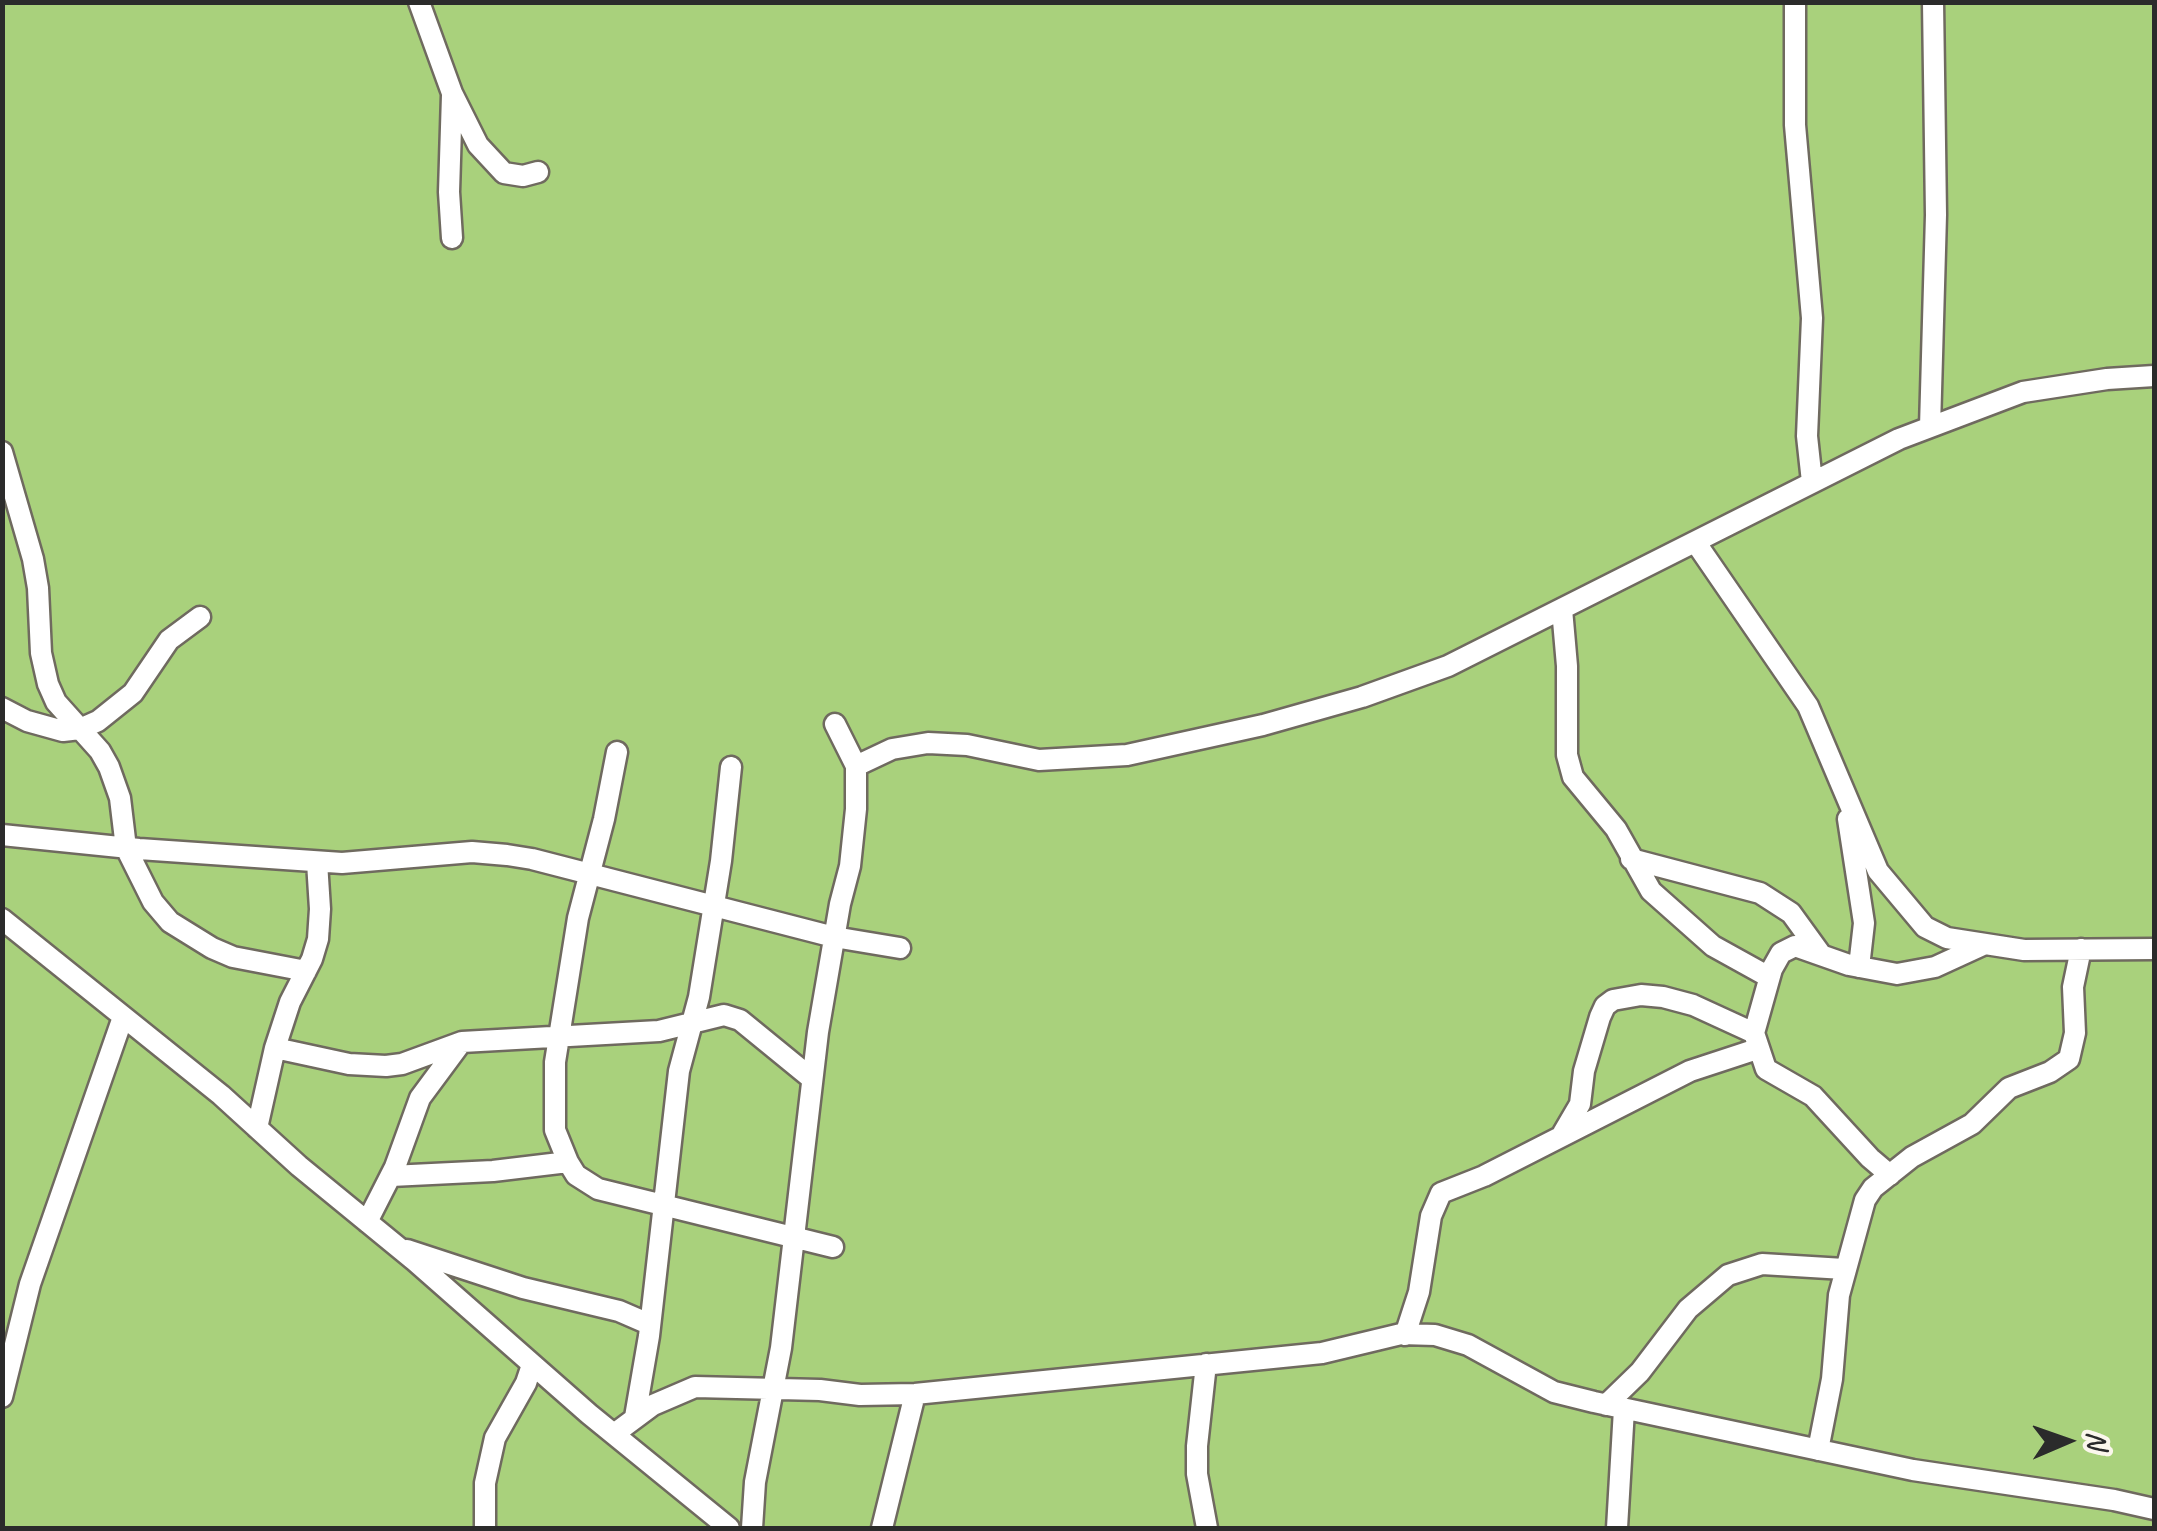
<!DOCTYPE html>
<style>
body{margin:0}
#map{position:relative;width:2157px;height:1531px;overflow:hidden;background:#ede0bf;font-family:Caveat,sans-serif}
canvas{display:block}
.frame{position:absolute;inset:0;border:5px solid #2b2b2b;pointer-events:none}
.north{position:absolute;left:2017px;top:1391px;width:100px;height:100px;-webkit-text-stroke:8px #fbf7ec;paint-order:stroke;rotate:88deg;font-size:28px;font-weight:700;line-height:40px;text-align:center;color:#2b2b2b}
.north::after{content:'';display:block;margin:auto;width:35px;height:45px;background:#2b2b2b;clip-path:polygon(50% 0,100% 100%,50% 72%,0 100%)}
</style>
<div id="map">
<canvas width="2157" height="1531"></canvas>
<div class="frame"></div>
<div class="north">N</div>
</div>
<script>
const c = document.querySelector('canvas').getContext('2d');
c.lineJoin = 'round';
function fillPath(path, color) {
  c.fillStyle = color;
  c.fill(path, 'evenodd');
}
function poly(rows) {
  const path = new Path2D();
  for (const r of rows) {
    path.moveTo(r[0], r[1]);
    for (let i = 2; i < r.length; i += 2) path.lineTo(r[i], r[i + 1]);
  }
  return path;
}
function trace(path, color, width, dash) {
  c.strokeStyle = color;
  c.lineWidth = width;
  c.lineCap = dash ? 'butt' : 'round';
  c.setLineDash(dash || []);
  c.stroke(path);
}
const green = poly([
 [3,3,2154,3,2154,1528,3,1528]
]);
const minor = poly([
 [419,2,452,93,478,145,504,173,523,176,538,172],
 [1795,2,1795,125,1812,318,1807,436,1812,482],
 [452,238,449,192,452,95],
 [1930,427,1936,215,1933,2],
 [2,452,33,559,38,588,41,653,48,684,56,702,100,751,109,767,120,798,126,848,153,902,170,922,212,948,233,957,306,971],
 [1696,543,1808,706,1878,871,1925,927,1947,938,2024,950,2154,949],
 [1562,609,1567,666,1567,755,1573,777,1616,829,1651,891,1713,946,1769,977],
 [2,708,27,721,63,731,80,729,98,721,133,693,169,640,200,617],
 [617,752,604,819,578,918,555,1062,555,1130,568,1162,576,1175,598,1189,833,1247],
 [856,766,892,749,928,743,967,745,1039,760,1127,755,1263,725,1362,697,1448,666,1899,439,2023,392,2107,379,2154,376],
 [1848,819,1864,923,1859,967],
 [2,835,139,849,342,863,472,852,507,855,532,859,834,937,900,948],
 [1631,859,1760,893,1791,913,1820,953],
 [2,919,221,1095,299,1166,415,1261,589,1414,729,1528],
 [275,1048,349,1064,386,1066,402,1064,462,1042,659,1031,724,1015,740,1020,811,1078],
 [257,1128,275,1048,290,1002,312,959,318,939,320,909,317,862],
 [1563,1133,1580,1104,1584,1071,1600,1017,1605,1006,1613,1000,1641,995,1663,997,1693,1005,1754,1033],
 [1890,1175,1870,1158,1813,1096,1766,1069,1754,1033,1772,969,1781,953,1795,946,1849,965,1897,974,1935,967,1983,945],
 [391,1176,493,1171,568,1162],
 [367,1222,395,1167,420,1098,460,1044],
 [407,1250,523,1288,619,1311,649,1324],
 [1405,1335,1419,1292,1431,1216,1441,1193,1484,1176,1690,1071,1757,1049],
 [1206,1364,1197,1446,1197,1474,1207,1528],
 [2,1397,30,1284,123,1017],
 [1606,1405,1640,1372,1688,1309,1728,1275,1762,1264,1844,1269],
 [635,1417,649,1336,679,1071,699,997,721,861,731,767],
 [614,1434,653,1405,695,1387,820,1390,860,1395,915,1394,1322,1353,1401,1334,1435,1335,1468,1345,1554,1392,1594,1402,1913,1470,2114,1500,2154,1509],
 [1818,1450,1832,1379,1839,1295,1865,1200,1873,1188,1912,1157,1972,1124,2009,1088,2050,1072,2069,1059,2075,1033,2073,987,2081,949],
 [485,1528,485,1483,495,1438,526,1383,532,1365],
 [752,1528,755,1482,781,1348,818,1032,840,904,850,866,856,809,856,766,835,724],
 [882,1528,915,1394],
 [1617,1528,1624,1409]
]);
fillPath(green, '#a9d17c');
trace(minor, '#6f6a5f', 25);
trace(minor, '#fff', 20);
</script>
